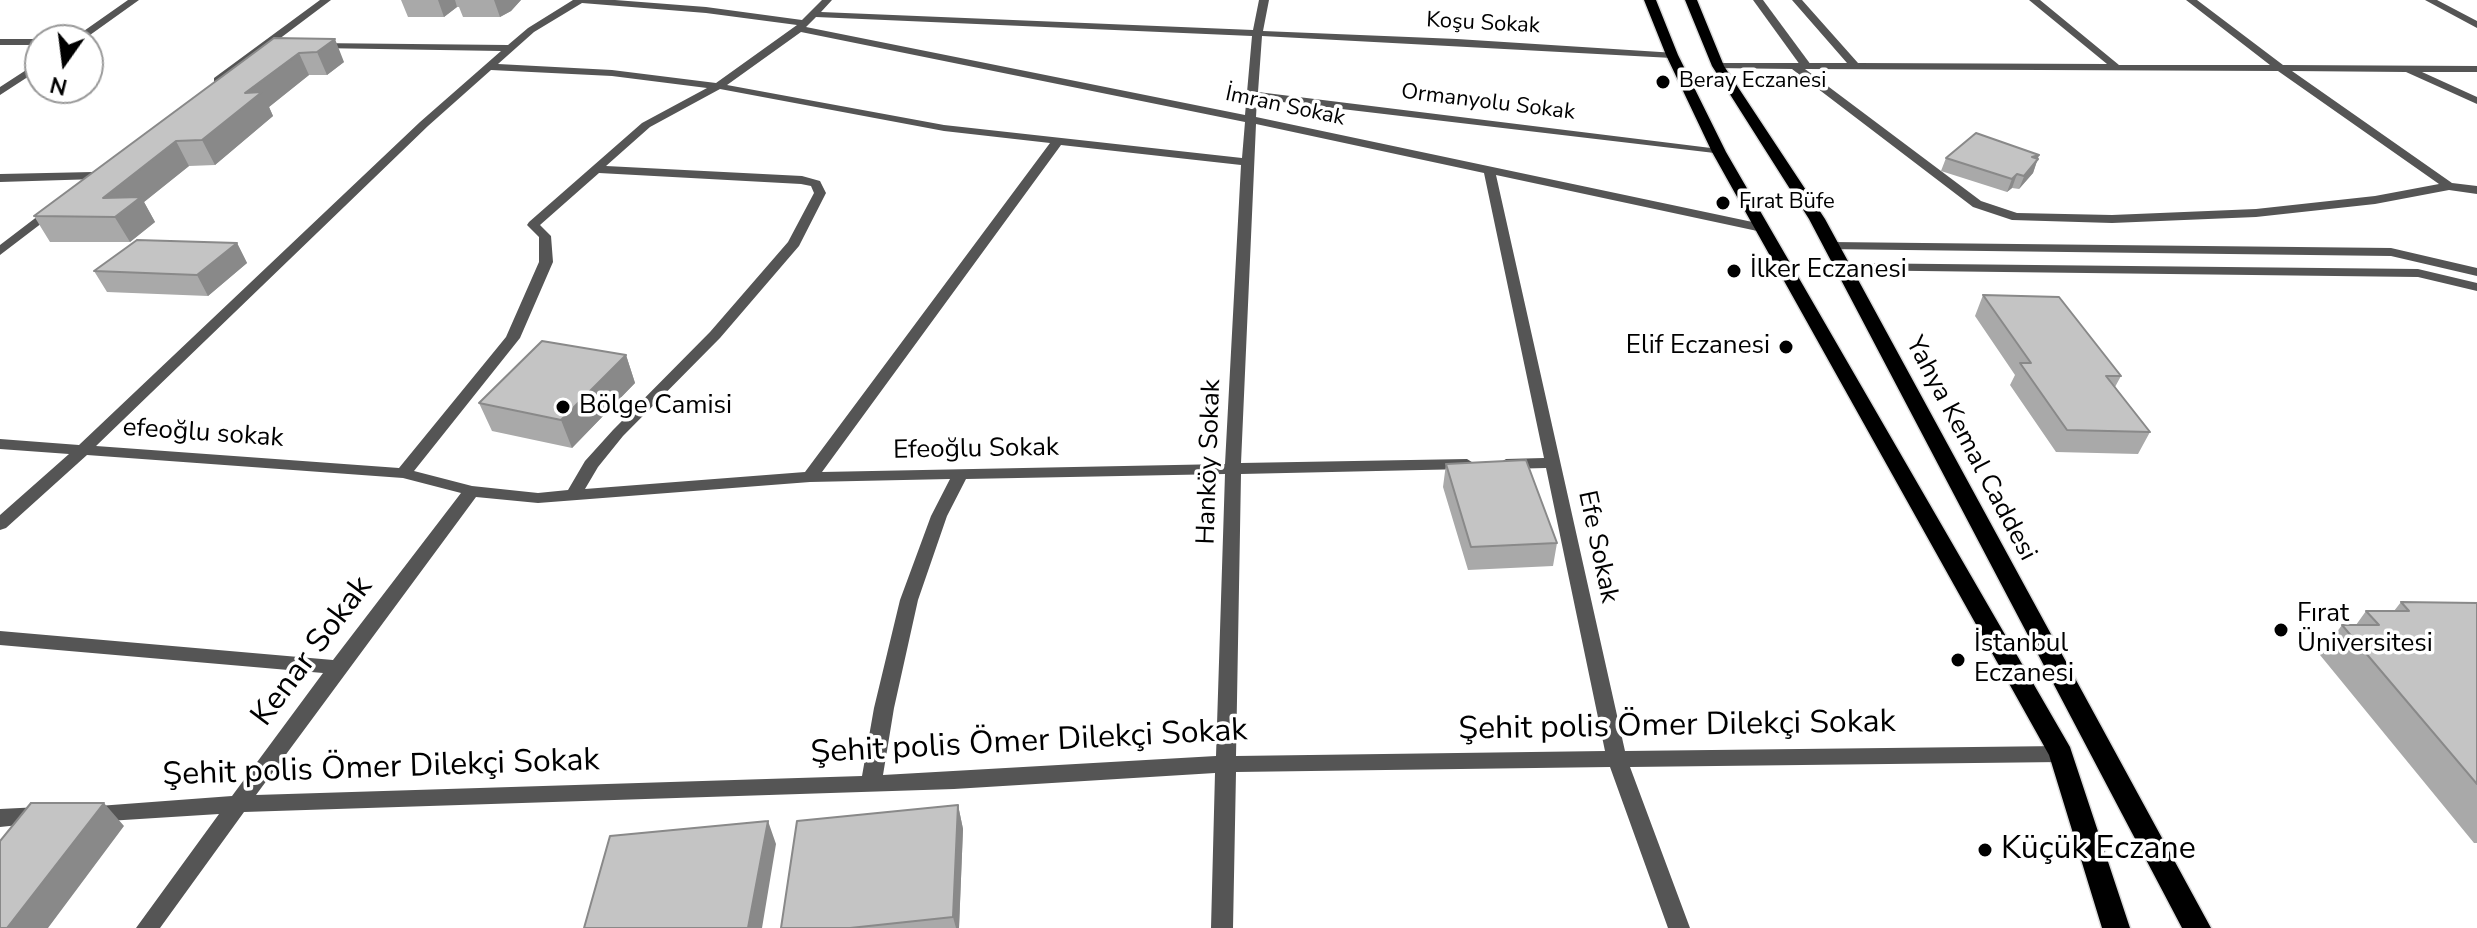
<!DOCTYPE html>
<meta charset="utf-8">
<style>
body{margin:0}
#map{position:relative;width:2477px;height:928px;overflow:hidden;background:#fff;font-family:"Nunito Sans",sans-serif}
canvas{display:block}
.north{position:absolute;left:24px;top:24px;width:80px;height:80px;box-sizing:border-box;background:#fff;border:2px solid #999;border-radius:50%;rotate:194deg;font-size:22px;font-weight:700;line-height:32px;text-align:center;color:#000}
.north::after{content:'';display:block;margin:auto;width:28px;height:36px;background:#000;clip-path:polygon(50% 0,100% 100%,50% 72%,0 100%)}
</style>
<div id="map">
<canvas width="2477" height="928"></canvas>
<div class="north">N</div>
</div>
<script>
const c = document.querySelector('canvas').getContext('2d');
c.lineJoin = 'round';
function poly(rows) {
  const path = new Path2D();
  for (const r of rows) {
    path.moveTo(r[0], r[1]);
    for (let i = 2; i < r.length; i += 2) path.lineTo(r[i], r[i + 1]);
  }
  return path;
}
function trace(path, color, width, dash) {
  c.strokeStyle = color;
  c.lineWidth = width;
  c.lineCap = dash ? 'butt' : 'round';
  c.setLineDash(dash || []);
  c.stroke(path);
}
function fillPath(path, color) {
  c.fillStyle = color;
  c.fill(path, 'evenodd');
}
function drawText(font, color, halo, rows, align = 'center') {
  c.font = font + ' "Nunito Sans",sans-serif';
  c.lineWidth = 7;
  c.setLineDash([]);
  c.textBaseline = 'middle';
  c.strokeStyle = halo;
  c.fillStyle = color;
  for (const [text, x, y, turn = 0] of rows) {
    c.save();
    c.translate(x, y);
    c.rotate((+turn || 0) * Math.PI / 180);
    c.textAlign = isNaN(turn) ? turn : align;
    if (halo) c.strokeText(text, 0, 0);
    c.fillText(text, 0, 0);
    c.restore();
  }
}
const service = poly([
 [1753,0,1763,0,1811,65,1811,69,1803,69,1753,0]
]);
const minor = poly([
 [320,0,331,0,222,82,214,82,214,78,320,0],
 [573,0,615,0,706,7,802,20,822,0,832,0,821,12,1253,30,1259,0,1269,0,1263,31,1457,39,1676,53,1677,55,1672,58,1262,36,1258,92,1719,149,1725,152,1723,154,1257,99,1256,117,1762,224,1768,228,1762,232,1496,175,1625,751,2061,746,2068,748,2071,754,2068,760,2061,762,1630,767,1690,928,1668,928,1610,767,1236,772,1233,928,1211,928,1215,773,954,789,244,812,160,928,136,928,219,814,92,822,85,819,81,813,85,807,232,796,323,673,0,645,0,631,333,660,461,493,403,478,87,455,6,528,0,530,0,515,69,454,0,449,0,439,79,445,420,122,501,51,318,48,314,47,314,43,508,45,528,28,573,0],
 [582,3,706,13,797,25,716,83,612,70,498,64,534,32,582,3],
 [816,17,1252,36,1245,115,806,27,816,17],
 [801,32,1245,122,1242,158,944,125,727,85,801,32],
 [491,70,612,76,707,88,642,123,529,222,527,225,539,237,539,262,506,337,399,468,96,446,428,126,491,70],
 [720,89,944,131,1050,143,805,472,585,489,598,467,623,436,720,338,799,246,826,193,820,181,802,176,606,166,650,127,720,89],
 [1256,124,1484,173,1544,458,1506,459,1498,464,1506,469,1546,468,1605,751,1236,756,1241,474,1467,469,1475,464,1467,459,1241,463,1256,124],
 [1061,145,1241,165,1225,464,822,472,1061,145],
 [599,173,801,184,811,186,814,193,788,242,710,332,613,430,585,461,568,490,538,493,472,486,414,471,520,338,553,262,551,236,540,225,599,173],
 [1225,474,1216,756,883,775,894,708,918,600,947,516,966,479,1225,474],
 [950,479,931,516,900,600,874,708,862,776,256,795,476,497,538,503,810,482,950,479],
 [1792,0,1802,0,1858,63,2107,64,2029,0,2040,0,2119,65,2270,65,2186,0,2197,0,2283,65,2477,66,2477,72,2422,72,2477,97,2477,104,2406,72,2292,71,2452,183,2477,186,2477,194,2449,190,2375,204,2256,217,2112,223,2012,220,1973,207,1792,69,1714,68,1713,66,1718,63,1847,63,1792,0],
 [1805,69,2278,71,2439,184,2375,196,2256,209,2112,215,2017,213,1981,201,1805,69],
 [2425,0,2437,0,2477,21,2477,28,2425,0],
 [0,39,40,39,44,40,40,40,40,45,0,45,0,39],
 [93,172,97,173,97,179,0,182,0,174,93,172],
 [55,203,61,207,59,210,0,255,0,245,55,203],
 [1830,242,2391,248,2477,268,2477,276,2391,256,1825,249,1824,246,1830,242],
 [1843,263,2418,269,2477,283,2477,291,2418,277,1838,270,1838,264,1843,263],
 [40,807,47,810,51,816,47,822,0,827,0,809,40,807]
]);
const tertiary = poly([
 [128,0,139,0,83,40,71,40,128,0],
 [40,61,40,69,0,95,0,87,40,61]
]);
const primary = poly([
 [1644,0,1656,0,1678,55,1726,152,2070,747,2130,928,2102,928,2049,755,1712,152,1666,55,1644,0],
 [1685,0,1697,0,1724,66,1825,219,2211,928,2182,928,1809,219,1712,66,1685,0]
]);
const wall = poly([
 [401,0,521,0,511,11,500,17,463,17,459,7,457,7,444,17,408,17],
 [274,38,344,62,327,75,309,75,269,107,273,116,215,165,189,166,144,202,155,222,130,242,50,242,34,216],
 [2039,155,2033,173,2019,189,2012,188,2007,192,1941,171,1946,158],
 [237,243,247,263,208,296,107,292,94,271],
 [1983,295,2121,376,2115,387,2150,432,2138,454,2056,452,2010,385,2015,375,1975,316],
 [626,355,635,383,572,448,492,431,479,403],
 [1446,464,1557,543,1553,566,1468,570,1443,487],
 [2401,602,2477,603,2477,843,2474,843,2320,655,2342,625,2356,625,2366,611,2394,611],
 [958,805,963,829,959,928,781,928]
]);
const shadedWall = poly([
 [438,0,455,0,457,7,444,17],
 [494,0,521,0,511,11,500,17],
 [335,39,344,62,327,75,317,52],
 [299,53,309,75,269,107,273,116,215,165,202,140,245,93],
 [176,141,189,166,144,202,155,222,130,242,103,198],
 [2039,155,2033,173,2019,189,2032,157],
 [2017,174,2012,188,2007,192,2012,179],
 [237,243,247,263,208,296,197,275],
 [626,355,635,383,572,448,561,420],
 [104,803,124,826,48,928,7,928],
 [958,805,963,829,959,928,956,928,953,917],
 [768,821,776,844,762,928,748,928]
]);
const building = poly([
 [274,38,335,39,317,52,299,53,245,93,262,92,202,140,176,141,103,198,141,197,115,217,34,216,274,38],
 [1976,133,2039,155,2032,157,2038,159,2024,176,2017,174,2012,179,1946,158,1976,133],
 [137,240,237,243,197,275,94,271,137,240],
 [1983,295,2059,297,2121,376,2106,376,2150,432,2067,430,2020,363,2031,363,1983,295],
 [542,341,626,355,561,420,479,403,542,341],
 [1526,460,1557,543,1471,547,1446,464,1526,460],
 [2401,602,2477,603,2477,784,2342,625,2379,625,2366,611,2409,611,2401,602],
 [31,803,104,803,7,928,0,928,0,841,31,803],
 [958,805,953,917,850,928,781,928,797,821,958,805],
 [768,821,748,928,584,928,610,836,768,821]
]);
const markers = [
 [1663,82,8,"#000"],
 [1723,203,8,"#000"],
 [1734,271,8,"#000"],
 [1786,347,8,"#000"],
 [563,407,8,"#000"],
 [2281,630,8,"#000"],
 [1958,660,8,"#000"],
 [1985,850,8,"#000"]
];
const farStreetnames = [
 ["Koşu Sokak",1483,24,3],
 ["Ormanyolu Sokak",1488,103,7],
 ["İmran Sokak",1285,107,12]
];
const farPoinames = [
 ["Beray Eczanesi",1679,82],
 ["Fırat Büfe",1739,203]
];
const poiNames = [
 ["İlker Eczanesi",1750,271],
 ["Elif Eczanesi",1770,347,"right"],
 ["Bölge Camisi",579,407],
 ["Fırat",2297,615],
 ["Üniversitesi",2297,645],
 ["İstanbul",1974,645],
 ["Eczanesi",1974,675]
];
const streetNames = [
 ["efeoğlu sokak",203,434,4],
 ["Yahya Kemal Caddesi",1970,449,62],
 ["Efeoğlu Sokak",976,450,-1],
 ["Hanköy Sokak",1210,462,-88],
 ["Efe Sokak",1597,547,78]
];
const nearStreetnames = [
 ["Kenar Sokak",313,652,-53],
 ["Şehit polis Ömer Dilekçi Sokak",1677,727,-1],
 ["Şehit polis Ömer Dilekçi Sokak",1029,743,-3],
 ["Şehit polis Ömer Dilekçi Sokak",381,769,-2]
];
const nearPoinames = [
 ["Küçük Eczane",2001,850]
];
trace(primary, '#dbdbdb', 3);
fillPath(service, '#555');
fillPath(minor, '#555');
fillPath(tertiary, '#555');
fillPath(primary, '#000');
fillPath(wall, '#a9a9a9');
fillPath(shadedWall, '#898989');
fillPath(building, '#c4c4c4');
trace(building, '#898989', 2);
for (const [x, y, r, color] of markers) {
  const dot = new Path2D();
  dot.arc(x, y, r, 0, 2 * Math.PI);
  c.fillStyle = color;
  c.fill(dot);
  trace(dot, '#fff', 3);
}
drawText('22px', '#000', '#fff', farStreetnames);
drawText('22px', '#000', '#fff', farPoinames, 'left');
drawText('26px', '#000', '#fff', poiNames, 'left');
drawText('26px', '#000', '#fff', streetNames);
drawText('32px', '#000', '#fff', nearStreetnames);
drawText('32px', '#000', '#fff', nearPoinames, 'left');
</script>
